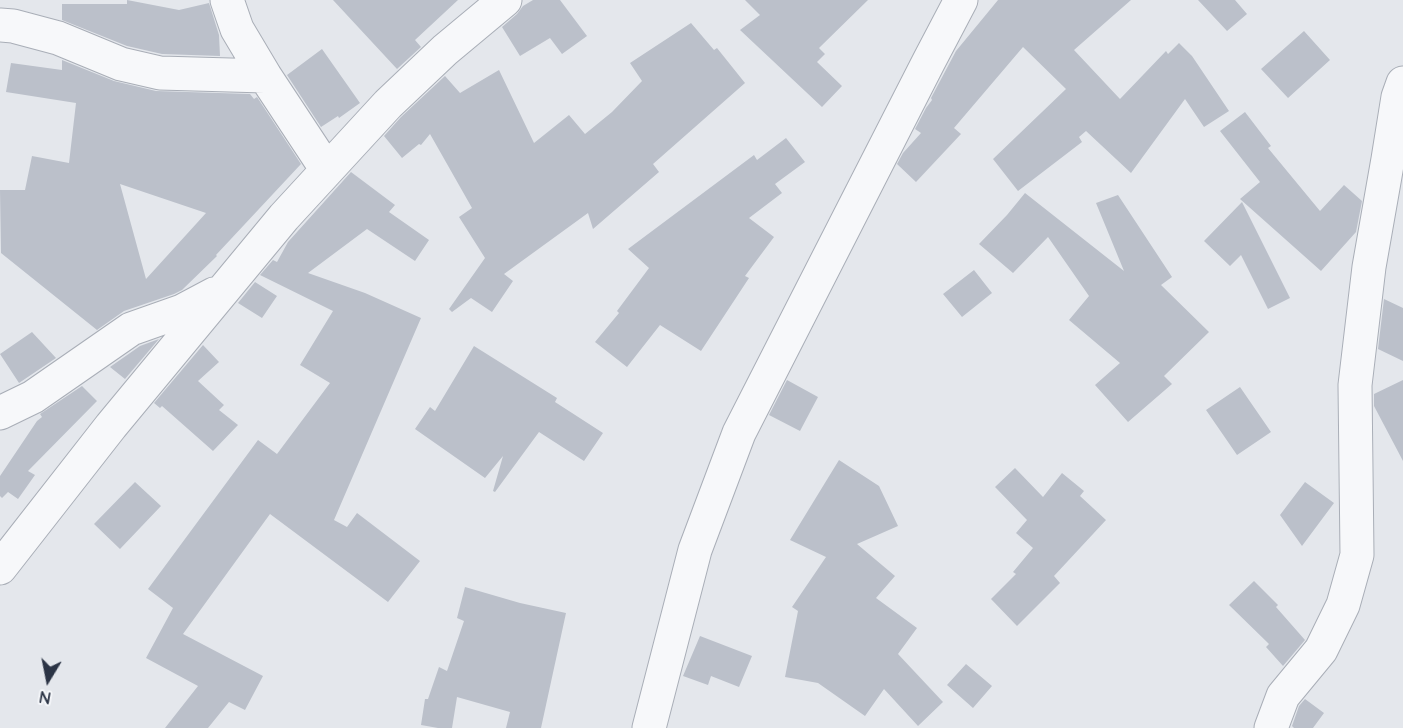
<!DOCTYPE html>
<style>
body{margin:0}
#map{position:relative;width:1403px;height:728px;overflow:hidden;background:#e4e7ec;font-family:Quicksand,sans-serif}
canvas{display:block}
.north{position:absolute;left:18px;top:650px;width:60px;height:60px;-webkit-text-stroke:4px #f4f6f9;paint-order:stroke;rotate:190deg;font-size:16px;font-weight:700;line-height:24px;text-align:center;color:#2b3445}
.north::after{content:'';display:block;margin:auto;width:21px;height:27px;background:#2b3445;clip-path:polygon(50% 0,100% 100%,50% 72%,0 100%)}
</style>
<div id="map">
<canvas width="1403" height="728"></canvas>
<div class="north">N</div>
</div>
<script>
const c = document.querySelector('canvas').getContext('2d');
c.lineJoin = 'round';
function fillPath(path, color) {
  c.fillStyle = color;
  c.fill(path, 'evenodd');
}
function poly(rows) {
  const path = new Path2D();
  for (const r of rows) {
    path.moveTo(r[0], r[1]);
    for (let i = 2; i < r.length; i += 2) path.lineTo(r[i], r[i + 1]);
  }
  return path;
}
function trace(path, color, width, dash) {
  c.strokeStyle = color;
  c.lineWidth = width;
  c.lineCap = dash ? 'butt' : 'round';
  c.setLineDash(dash || []);
  c.stroke(path);
}
const building = poly([
 [127,0,179,10,209,3,219,35,220,56,162,54,127,46,62,20,62,4,127,4],
 [333,0,458,0,415,40,421,47,397,69],
 [533,0,560,0,587,36,562,54,550,38,520,56,502,27,517,14,523,6],
 [745,0,868,0,819,48,825,54,817,62,842,86,822,107,740,30,760,15],
 [998,0,1131,0,1074,50,1120,99,1166,51,1168,54,1179,43,1192,56,1229,111,1204,127,1185,99,1131,173,1086,131,1079,137,1082,142,1018,191,993,159,1066,89,1023,47,954,128,961,134,916,182,897,164,903,153,921,133,915,129,926,108,932,100,931,98,956,51],
 [1198,0,1235,0,1247,14,1227,31],
 [691,23,714,50,717,48,745,83,653,164,659,172,593,229,588,213,504,274,513,281,492,312,471,298,452,312,449,309,485,258,459,217,472,208,430,134,421,145,419,144,402,158,384,136,401,117,445,76,460,93,499,70,534,143,569,115,585,134,612,112,642,81,630,63],
 [1304,31,1330,60,1288,98,1261,69],
 [322,49,360,103,339,118,338,116,321,127,287,75],
 [62,60,114,81,156,91,250,94,254,99,257,97,301,164,216,255,217,256,182,290,174,294,124,311,97,330,1,253,0,190,25,190,32,156,69,163,76,103,6,92,11,63,62,70],
 [120,184,206,213,146,279],
 [1245,112,1271,146,1268,148,1320,211,1344,185,1362,201,1356,232,1321,271,1240,199,1260,182,1220,131],
 [786,138,805,162,775,184,782,193,749,218,774,237,745,276,749,278,701,351,660,325,627,367,595,342,619,313,617,311,649,268,628,249,754,155,757,160],
 [351,172,395,205,389,212,429,240,415,261,367,229,308,273,365,293,421,318,334,520,347,527,357,513,420,561,388,602,270,514,183,634,263,676,245,710,229,702,208,728,165,728,198,686,146,658,173,608,148,589,258,440,277,454,330,383,300,365,333,311,260,275,273,260,277,262,288,242],
 [1025,193,1124,271,1096,203,1118,195,1172,277,1161,285,1209,332,1164,376,1172,384,1128,422,1095,385,1120,363,1069,320,1089,296,1048,237,1013,273,979,244,1007,215],
 [1242,202,1290,298,1268,309,1241,255,1230,266,1204,241],
 [974,270,992,293,962,317,943,294],
 [255,282,277,296,262,318,238,303],
 [1384,299,1403,308,1403,361,1378,349],
 [32,332,56,358,19,383,0,354],
 [159,339,125,379,110,367,140,346],
 [203,345,219,362,198,381,224,405,219,410,238,425,213,451,162,406,160,408,154,403],
 [474,346,557,398,555,402,603,433,584,461,539,432,495,492,493,491,503,456,485,478,415,429,430,407,435,411],
 [787,380,818,397,800,431,769,415],
 [1403,380,1403,461,1374,406,1374,394],
 [82,386,97,401,28,471,35,475,18,499,8,492,2,498,0,496,0,476,37,421,42,417,40,414],
 [1240,387,1271,432,1237,455,1206,410],
 [839,460,879,486,898,526,857,544,895,576,876,598,917,628,898,654,943,702,918,726,884,689,865,716,818,683,785,677,798,611,792,607,826,557,790,540],
 [1015,468,1043,497,1062,473,1084,491,1080,496,1106,520,1054,576,1060,583,1017,626,991,599,1016,574,1013,572,1033,548,1016,533,1027,520,995,487],
 [135,482,161,506,120,549,94,524],
 [1305,482,1334,503,1302,546,1280,515],
 [1254,581,1278,605,1276,607,1305,640,1283,666,1266,647,1269,644,1229,605],
 [465,587,520,603,566,613,541,728,506,728,510,712,457,697,452,728,438,728,421,725,425,699,428,699,439,667,447,671,464,621,457,618],
 [700,636,752,656,739,687,711,676,708,685,683,676],
 [966,664,992,686,973,708,947,685],
 [1305,699,1324,713,1313,728,1294,728,1292,726,1299,706]
]);
const minor = poly([
 [227,0,237,29,265,76,327,170],
 [0,25,13,26,58,38,121,64,160,73,265,76],
 [0,413,33,397,131,329,182,311,214,294],
 [0,568,111,426,284,217,388,104,445,50,505,0],
 [649,728,695,550,739,433,929,61,961,0],
 [1271,728,1283,696,1321,650,1343,605,1357,555,1355,385,1369,267,1388,159,1398,97,1403,83]
]);
fillPath(building, '#bbc0ca');
trace(minor, '#a9aeb7', 35);
trace(minor, '#f7f8fa', 33);
</script>
